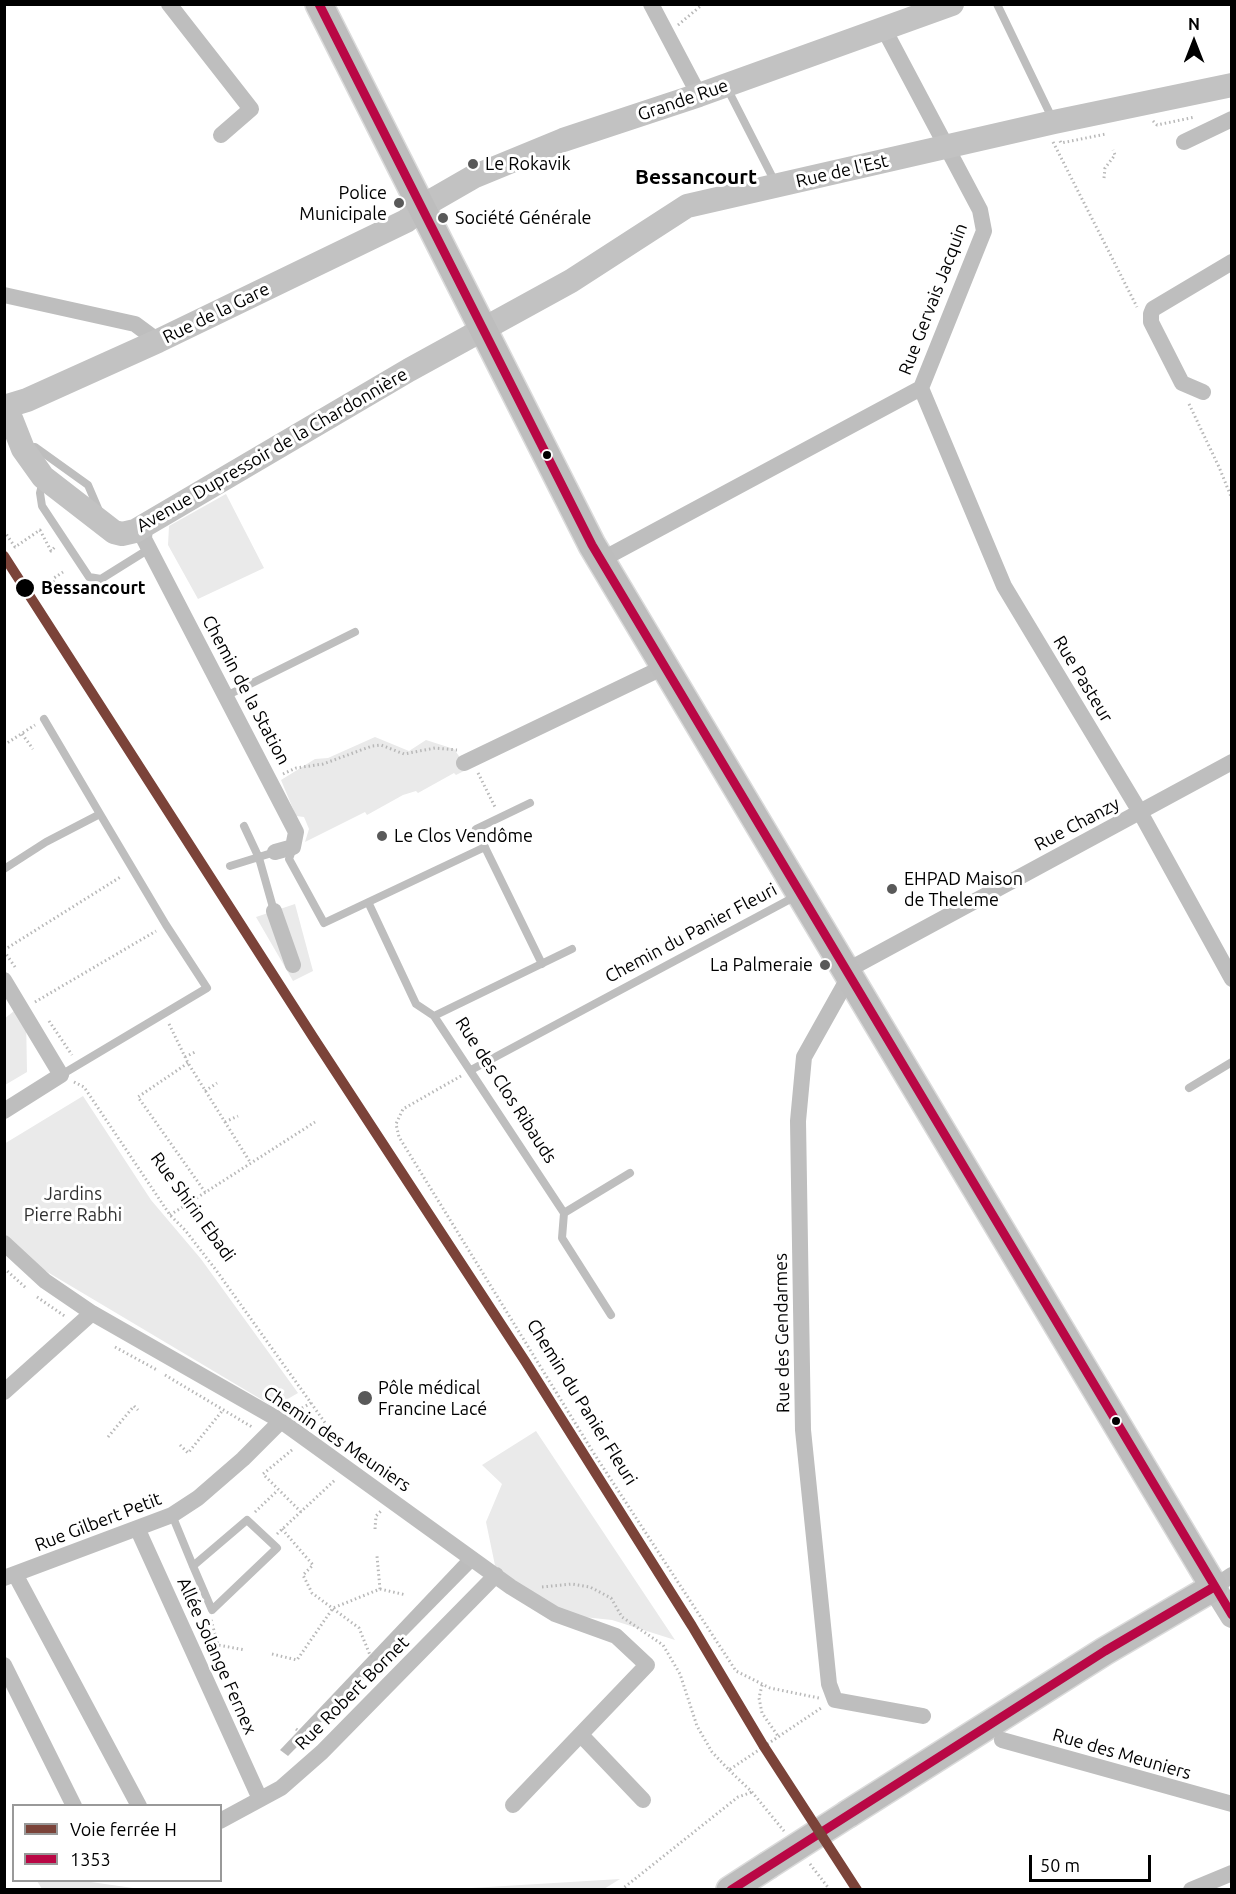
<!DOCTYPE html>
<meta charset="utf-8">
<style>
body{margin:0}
#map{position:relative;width:1236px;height:1894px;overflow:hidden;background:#fff;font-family:Ubuntu,sans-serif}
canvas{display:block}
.frame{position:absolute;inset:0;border:6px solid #000;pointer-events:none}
.legend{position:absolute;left:12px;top:1804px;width:210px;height:78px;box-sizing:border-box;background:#fff;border:2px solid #999;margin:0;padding:8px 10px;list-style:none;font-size:18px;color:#000}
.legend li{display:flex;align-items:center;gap:12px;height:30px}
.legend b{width:30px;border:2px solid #999}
.north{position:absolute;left:1164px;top:12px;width:60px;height:60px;-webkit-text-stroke:4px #fff;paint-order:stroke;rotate:0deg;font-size:16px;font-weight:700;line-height:24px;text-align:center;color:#000}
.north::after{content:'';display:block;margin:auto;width:21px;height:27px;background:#000;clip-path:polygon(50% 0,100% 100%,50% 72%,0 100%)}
.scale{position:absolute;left:1029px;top:1855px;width:122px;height:27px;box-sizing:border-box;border:3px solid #000;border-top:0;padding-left:8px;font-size:18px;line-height:21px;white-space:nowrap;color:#000;-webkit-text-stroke:4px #fff;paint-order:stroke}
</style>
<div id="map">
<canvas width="1236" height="1894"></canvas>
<div class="frame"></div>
<ul class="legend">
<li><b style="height:8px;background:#7b4339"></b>Voie ferrée H</li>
<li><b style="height:8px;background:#b90745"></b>1353</li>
</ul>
<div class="north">N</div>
<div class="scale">50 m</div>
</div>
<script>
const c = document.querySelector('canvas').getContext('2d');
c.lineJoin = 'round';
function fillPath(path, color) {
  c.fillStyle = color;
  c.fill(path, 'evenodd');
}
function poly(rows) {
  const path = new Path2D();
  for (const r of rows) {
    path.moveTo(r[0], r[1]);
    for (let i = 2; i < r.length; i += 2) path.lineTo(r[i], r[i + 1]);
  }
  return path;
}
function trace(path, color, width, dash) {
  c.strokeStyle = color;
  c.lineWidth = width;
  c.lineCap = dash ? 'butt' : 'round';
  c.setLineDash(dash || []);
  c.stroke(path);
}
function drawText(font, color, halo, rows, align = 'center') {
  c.font = font + ' Ubuntu,sans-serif';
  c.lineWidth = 6;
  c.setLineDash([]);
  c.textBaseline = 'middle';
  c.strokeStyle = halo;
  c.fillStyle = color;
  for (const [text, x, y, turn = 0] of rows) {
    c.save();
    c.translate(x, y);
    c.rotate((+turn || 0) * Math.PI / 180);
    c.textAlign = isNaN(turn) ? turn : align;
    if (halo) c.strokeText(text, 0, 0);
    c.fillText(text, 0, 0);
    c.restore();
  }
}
const green = poly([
 [226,494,264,568,198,599,168,545,169,526],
 [375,737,409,751,426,740,454,749,468,769,456,775,454,773,418,793,416,791,403,795,367,815,365,812,305,842,309,829,304,817,296,816,281,780,315,759,328,758],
 [295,904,313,971,293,981,256,917],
 [19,1007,26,1015,27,1072,5,1085,4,1019],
 [83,1096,151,1200,201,1259,298,1393,274,1407,44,1270,5,1234,4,1144],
 [536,1431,675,1640,612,1620,555,1614,497,1575,486,1522,502,1484,482,1465],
 [620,1879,604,1889,455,1889],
 [37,1881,84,1881,140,1889,42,1889]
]);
const water = poly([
 [461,1559,473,1568,288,1756,280,1750]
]);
const path = poly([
 [678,25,703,4],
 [1153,121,1157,125,1195,117],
 [1060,141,1061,143,1106,134],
 [1053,142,1137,307],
 [1104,178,1105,168,1115,155,1113,150],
 [1189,404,1219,467,1232,499],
 [4,531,15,547,40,530,51,551,55,547],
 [50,595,54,578,63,572],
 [22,734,33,749],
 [4,745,35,725],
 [478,773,495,807],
 [283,774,296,768,323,764,372,746,381,745,404,754,435,748,457,750],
 [4,950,122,876],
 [4,951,15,967],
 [35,1002,156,931],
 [49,1021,72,1055],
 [169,1024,188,1063,250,1162],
 [185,1057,197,1051],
 [188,1063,138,1097,205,1192],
 [461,1076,403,1109,396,1124,399,1137,593,1452,736,1671,770,1688,819,1698],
 [74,1082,84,1087,170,1215,185,1230,216,1270,311,1403,295,1412],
 [205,1091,217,1083],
 [225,1122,238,1116],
 [170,1215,315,1122],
 [4,1268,27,1289],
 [37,1297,66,1317],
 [115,1347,157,1370],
 [165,1375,252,1427],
 [311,1403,338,1441],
 [108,1437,134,1406,138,1410],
 [180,1445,188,1453,223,1410],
 [292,1450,263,1474,301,1512],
 [255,1512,278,1490],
 [282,1529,313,1565,303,1575,312,1593,359,1628,370,1655,383,1667],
 [375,1529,376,1516,381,1511],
 [277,1534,336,1479],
 [542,1587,572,1584,590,1587,611,1598,622,1617,663,1645,680,1674,697,1726,712,1752,729,1770,821,1708],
 [380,1589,406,1595],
 [211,1620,218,1645,245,1650],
 [272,1654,297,1660,333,1608,380,1589,377,1556],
 [762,1685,759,1698,762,1713,778,1736],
 [296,1729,310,1741],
 [729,1770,752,1792,784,1831],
 [810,1864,830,1890],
 [621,1890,738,1797,752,1792]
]);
const lane = poly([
 [997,4,1053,120],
 [726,86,776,184],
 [27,448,35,447,88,485,100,513],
 [43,481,40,493,42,506,89,577,101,579,149,549],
 [226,696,355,632],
 [44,719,100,814],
 [530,803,476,829,542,964],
 [244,826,259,858,274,911],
 [293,848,289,859,324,923,485,847],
 [230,866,275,852],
 [4,869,46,842,100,814,166,925,207,988,61,1075],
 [369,904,416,1004,434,1016,564,1213,562,1238,611,1315],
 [434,1016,572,949],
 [471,1070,798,895],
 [1189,1088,1232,1062],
 [564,1213,630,1173],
 [172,1515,193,1566,212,1610,277,1548,247,1520,193,1566]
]);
const street = poly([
 [169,4,251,109,221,135],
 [651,4,699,95],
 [1184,142,1232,119],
 [4,295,135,324,158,341],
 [921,388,1004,586,1140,812,1232,979],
 [1203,392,1182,383,1151,322,1151,314,1153,309,1232,262],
 [145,525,144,539,296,832,293,847,275,852],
 [601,560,921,388,984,231,980,210,884,29],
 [464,763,664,667],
 [274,911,293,965],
 [4,980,61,1075,4,1111],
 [4,1243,45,1281,92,1313,281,1421,511,1587,555,1614,616,1636,647,1665,513,1805],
 [4,1392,92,1313],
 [138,1530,260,1799],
 [15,1574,139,1806],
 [4,1578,172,1515,198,1498,243,1459,281,1421],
 [1214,1587,1232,1575],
 [4,1665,74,1806],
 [923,1716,835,1700,829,1684,803,1430,798,1121,804,1057,855,966,1232,762],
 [581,1735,643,1800],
 [1002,1740,1232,1804],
 [220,1821,281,1788,322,1752,496,1575],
 [1191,1890,1232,1873]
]);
const secondary = poly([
 [6,406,23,449,43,477,114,532,122,534,135,531,409,370,571,281,687,206,1054,122,1232,85],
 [4,407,27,400,158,341,406,221,433,200,473,177,563,140,699,95,952,4],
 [1214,1587,1232,1616]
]);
const primary = poly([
 [319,4,592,545,1214,1587,1105,1651,848,1814],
 [730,1890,767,1866]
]);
const primaryBridge = poly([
 [767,1866,848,1814]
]);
const bus1 = poly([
 [319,4,592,545,1232,1615],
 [731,1890,1105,1651,1214,1587]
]);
const rail1 = poly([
 [4,556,313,1037,525,1361,692,1626,763,1745,857,1890]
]);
const markers = [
 [473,164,6,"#595959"],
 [399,203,6,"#595959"],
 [443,218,6,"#595959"],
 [547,455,5,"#000"],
 [25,588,10,"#000"],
 [382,836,6,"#595959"],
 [892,889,6,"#595959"],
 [825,965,6,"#595959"],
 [365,1398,8,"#595959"],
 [1116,1421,5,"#000"]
];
const streetNames = [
 ["Grande Rue",683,100,-19],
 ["Rue de l'Est",842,171,-13],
 ["Rue Gervais Jacquin",933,299,-69],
 ["Rue de la Gare",216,313,-26],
 ["Avenue Dupressoir de la Chardonnière",272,450,-30],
 ["Rue Pasteur",1083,679,59],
 ["Chemin de la Station",246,690,62],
 ["Rue Chanzy",1077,824,-28],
 ["Chemin du Panier Fleuri",691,933,-28],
 ["Rue des Clos Ribauds",506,1090,57],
 ["Rue Shirin Ebadi",193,1207,54],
 ["Rue des Gendarmes",782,1333,-91],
 ["Chemin du Panier Fleuri",582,1402,58],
 ["Chemin des Meuniers",337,1439,34],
 ["Rue Gilbert Petit",98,1522,-21],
 ["Allée Solange Fernex",217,1656,66],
 ["Rue Robert Bornet",352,1693,-45],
 ["Rue des Meuniers",1122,1754,16]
];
const poiNames = [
 ["Le Rokavik",485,164],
 ["Police",387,193,"right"],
 ["Municipale",387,214,"right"],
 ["Société Générale",455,218],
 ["Le Clos Vendôme",394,836],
 ["EHPAD Maison",904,879],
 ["de Theleme",904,900],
 ["La Palmeraie",813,965,"right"],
 ["Pôle médical",378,1388],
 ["Francine Lacé",378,1409]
];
const stopNames = [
 ["Bessancourt",41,588]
];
const parkNames = [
 ["Jardins",73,1194],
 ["Pierre Rabhi",73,1215]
];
const quarterNames = [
 ["Bessancourt",696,177]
];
fillPath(green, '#eaeaea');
fillPath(water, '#bcbcbc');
trace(primary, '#dbdbdb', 30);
trace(path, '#b8b8b8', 3, [1.5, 3]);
trace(lane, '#bebebe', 8);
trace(street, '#bebebe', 16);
trace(secondary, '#c2c2c2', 24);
trace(primary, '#bdbdbd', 27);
trace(primaryBridge, '#dbdbdb', 30, []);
trace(primaryBridge, '#bdbdbd', 27);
trace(bus1, '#b90745', 9);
trace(rail1, '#7b4339', 10);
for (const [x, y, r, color] of markers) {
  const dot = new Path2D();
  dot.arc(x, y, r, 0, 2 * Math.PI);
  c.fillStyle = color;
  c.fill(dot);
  trace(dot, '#fff', 2);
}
drawText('18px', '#000', '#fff', streetNames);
drawText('18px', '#000', '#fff', poiNames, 'left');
drawText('bold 18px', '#000', '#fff', stopNames, 'left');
drawText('18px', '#303030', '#fff', parkNames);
drawText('bold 21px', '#000', '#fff', quarterNames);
</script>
